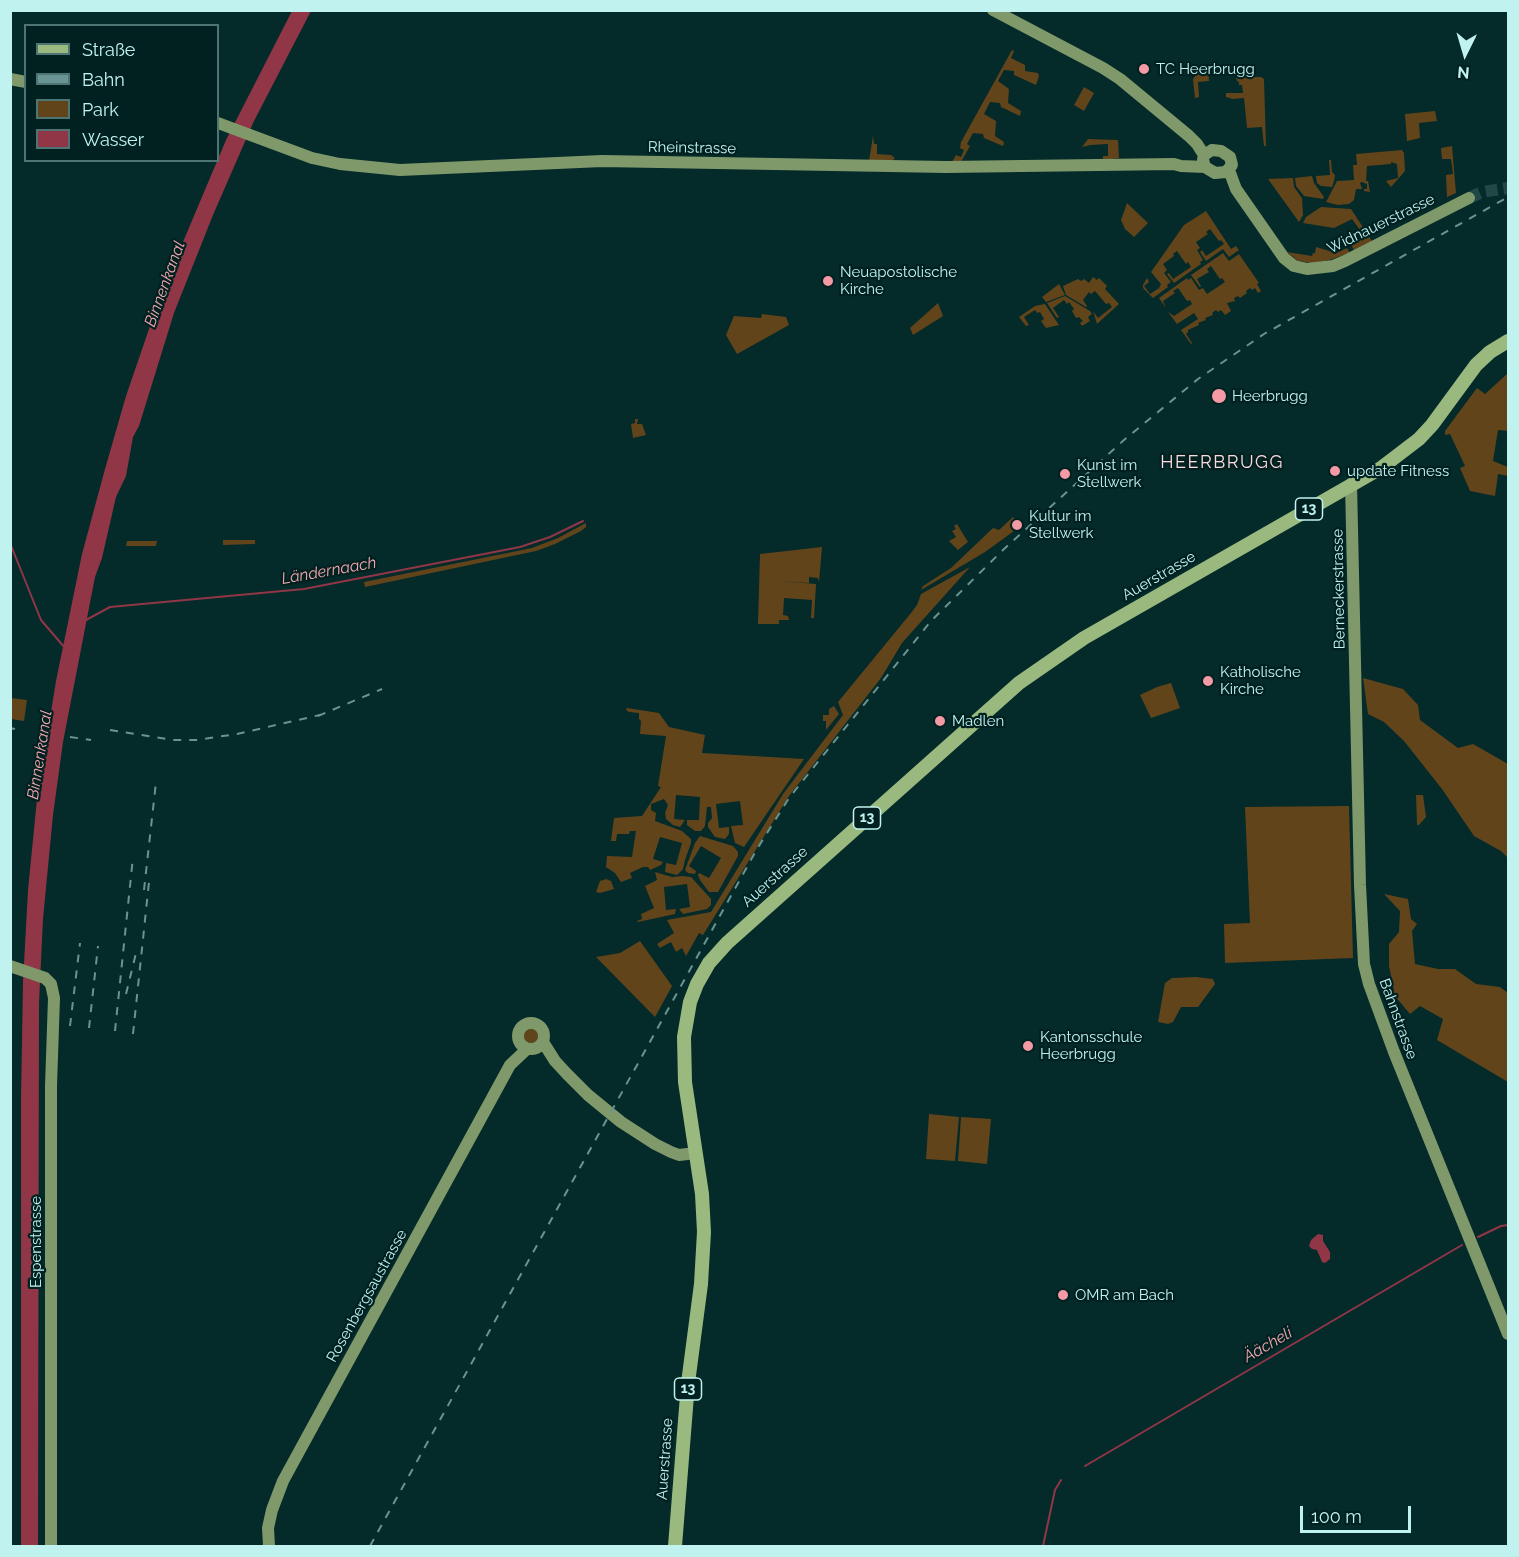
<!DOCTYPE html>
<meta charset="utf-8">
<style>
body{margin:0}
#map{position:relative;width:1519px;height:1557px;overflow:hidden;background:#042a29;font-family:Raleway,sans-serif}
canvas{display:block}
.frame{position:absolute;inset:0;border:12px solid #c0f3f0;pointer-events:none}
.legend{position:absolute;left:24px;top:24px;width:195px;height:138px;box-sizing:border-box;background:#002120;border:2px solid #4d7573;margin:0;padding:8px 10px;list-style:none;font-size:18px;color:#c0f3f0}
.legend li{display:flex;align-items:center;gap:12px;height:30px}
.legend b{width:30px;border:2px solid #4d7573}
.north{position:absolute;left:1435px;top:24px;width:60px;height:60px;-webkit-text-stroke:4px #002120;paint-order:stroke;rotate:185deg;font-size:16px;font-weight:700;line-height:24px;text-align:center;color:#c0f3f0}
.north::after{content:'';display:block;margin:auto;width:21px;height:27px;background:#c0f3f0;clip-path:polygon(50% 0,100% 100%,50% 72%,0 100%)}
.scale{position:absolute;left:1300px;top:1506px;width:111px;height:27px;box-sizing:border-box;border:3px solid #c0f3f0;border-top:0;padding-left:8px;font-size:18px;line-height:21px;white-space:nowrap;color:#c0f3f0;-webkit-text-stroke:4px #002120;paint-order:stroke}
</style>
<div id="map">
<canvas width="1519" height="1557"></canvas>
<div class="frame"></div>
<ul class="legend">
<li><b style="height:8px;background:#99b97f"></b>Straße</li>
<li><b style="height:8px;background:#689593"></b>Bahn</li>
<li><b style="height:16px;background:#62441b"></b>Park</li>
<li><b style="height:16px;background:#913647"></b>Wasser</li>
</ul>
<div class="north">N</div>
<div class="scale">100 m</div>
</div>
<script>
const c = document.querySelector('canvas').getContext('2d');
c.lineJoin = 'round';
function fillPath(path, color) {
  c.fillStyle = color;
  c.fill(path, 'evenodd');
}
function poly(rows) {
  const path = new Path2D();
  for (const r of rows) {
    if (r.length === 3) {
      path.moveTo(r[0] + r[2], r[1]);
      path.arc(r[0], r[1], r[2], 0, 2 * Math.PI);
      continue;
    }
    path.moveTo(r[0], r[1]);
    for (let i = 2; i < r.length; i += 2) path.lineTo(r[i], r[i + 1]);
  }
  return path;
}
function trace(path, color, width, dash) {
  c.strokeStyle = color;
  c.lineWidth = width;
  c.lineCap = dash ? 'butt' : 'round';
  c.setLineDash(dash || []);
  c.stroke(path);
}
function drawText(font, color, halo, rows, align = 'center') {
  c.font = font + ' Raleway,sans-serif';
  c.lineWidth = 4.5;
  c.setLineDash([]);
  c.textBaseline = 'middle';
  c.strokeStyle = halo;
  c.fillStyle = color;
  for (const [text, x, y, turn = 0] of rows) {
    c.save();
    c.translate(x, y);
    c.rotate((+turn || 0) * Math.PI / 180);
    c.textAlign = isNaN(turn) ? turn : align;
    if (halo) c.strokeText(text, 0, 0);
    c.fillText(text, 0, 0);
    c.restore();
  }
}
const green = poly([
 [1012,50,1014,51,1011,58,1025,65,1025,71,1038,73,1039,76,1036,85,1014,75,1014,71,1004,70,998,81,1009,89,1008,103,1021,111,1020,116,1001,107,1000,103,990,102,984,114,996,121,995,136,1004,142,1003,146,984,138,983,134,973,133,967,144,970,146,961,162,952,162,956,155,961,157,964,150,960,148,961,142],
 [1200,69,1208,69,1209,81,1198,82,1199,97,1195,98,1193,79],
 [1242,73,1243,77,1261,77,1264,79,1266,146,1264,146,1262,127,1247,128,1244,98,1233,99,1226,97,1226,93,1243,93,1242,85,1239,85,1239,82,1237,81,1235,74],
 [1084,87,1094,93,1084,111,1074,105],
 [1435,111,1437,121,1419,123,1420,138,1407,141,1405,114],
 [873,136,874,144,877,144,877,154,891,155,895,158,892,161,869,161],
 [1088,139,1118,140,1119,158,1103,160,1103,156,1108,156,1108,144,1091,145,1082,147],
 [1452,146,1456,193,1447,197,1446,175,1453,174,1451,159,1442,159,1441,148],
 [1402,150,1404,153,1405,171,1391,187,1386,181,1398,178,1397,164,1391,162,1391,164,1367,166,1366,181,1368,181,1370,192,1364,191,1364,189,1367,189,1367,184,1362,182,1360,183,1362,189,1356,189,1354,200,1349,204,1338,205,1326,202,1337,181,1354,180,1353,165,1357,165,1356,154],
 [1329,160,1331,160,1332,172,1335,175,1334,181,1332,187,1321,186,1317,183,1316,176,1330,175],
 [1312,176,1314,183,1324,197,1323,199,1304,196,1296,186,1295,178],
 [1293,178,1294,187,1302,198,1303,215,1299,222,1268,179],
 [1127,203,1148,223,1134,237,1125,229,1121,220],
 [1321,207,1351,209,1372,241,1354,250,1349,241,1363,234,1352,219,1334,228,1303,223,1306,217],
 [1206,211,1231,249,1236,246,1239,250,1229,257,1223,249,1206,261,1200,252,1202,250,1206,256,1224,244,1221,240,1219,241,1210,229,1206,232,1208,234,1196,242,1200,248,1197,250,1203,260,1200,262,1201,264,1174,283,1167,274,1169,273,1173,279,1191,267,1188,262,1186,264,1177,251,1173,254,1174,256,1163,264,1167,270,1164,273,1171,282,1167,285,1168,287,1153,298,1143,288,1143,285,1147,278,1149,282,1144,286,1150,294,1159,288,1161,284,1151,272,1184,225],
 [1316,247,1336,253,1347,248,1350,253,1329,260,1312,263,1298,261,1287,252,1312,256,1313,253,1315,253],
 [1223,253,1229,261,1239,254,1259,283,1257,284,1261,291,1258,293,1255,288,1252,290,1250,288,1246,291,1247,293,1240,298,1238,296,1234,298,1235,301,1227,303,1231,311,1225,315,1221,310,1218,312,1216,310,1212,313,1213,315,1205,318,1206,320,1198,323,1199,325,1188,330,1188,332,1186,334,1192,343,1191,344,1181,330,1198,319,1194,313,1177,324,1168,312,1174,316,1192,304,1190,300,1187,301,1178,288,1173,291,1175,293,1163,301,1166,308,1159,298,1187,278,1188,280,1191,278,1199,290,1203,288,1207,294,1225,282,1222,278,1220,279,1211,266,1207,269,1209,272,1197,279,1201,286,1200,287,1191,275],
 [1093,277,1097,280,1099,278,1107,286,1105,289,1119,304,1097,324,1093,311,1098,318,1112,307,1109,303,1106,304,1095,291,1091,294,1089,292,1083,300,1087,306,1086,307,1066,295,1063,286,1078,279,1081,281,1084,279,1089,283],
 [1059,284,1065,295,1046,302,1042,297],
 [1065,296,1090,311,1092,314,1088,317,1090,321,1082,326,1080,323,1083,321,1079,317,1076,318,1072,311,1074,309,1069,302,1067,304,1064,300,1053,308,1059,317,1057,318,1047,303],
 [938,303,943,316,913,335,910,328],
 [1045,304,1059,325,1046,328,1041,321,1044,319,1040,312,1037,313,1035,310,1024,317,1029,325,1026,326,1019,317,1035,306],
 [762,314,786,317,789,325,737,354,726,335,734,316,761,318],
 [1507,374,1508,431,1498,430,1493,461,1508,467,1508,476,1498,474,1495,496,1470,491,1460,468,1465,466,1450,434,1445,435,1445,431,1477,388,1485,394],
 [635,419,638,419,637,424,642,424,646,435,633,438,631,424,635,423],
 [1013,517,1017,521,1011,527,1014,531,985,552,921,590,923,586,951,568,993,528,999,530],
 [586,523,586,527,581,531,555,544,536,551,365,587,364,582,532,548,558,538],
 [957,524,968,542,958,550,949,541,956,537,952,531,956,529,954,526],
 [223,540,255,540,255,544,223,545],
 [127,541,157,541,156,546,126,546],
 [822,547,819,582,818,578,809,577,809,583,780,581,816,584,814,618,811,618,812,600,784,598,783,615,788,616,789,620,779,620,779,624,758,624,760,554],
 [970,567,902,643,881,678,789,796,703,935,699,933,686,956,682,948,676,952,671,942,660,948,657,944,674,933,667,920,711,912,783,794,843,715,838,702,911,613,917,605,921,594],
 [1363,678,1403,689,1418,705,1420,720,1458,748,1473,744,1508,764,1508,858,1501,851,1474,836,1442,789,1404,741,1384,722,1368,714],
 [1171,683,1180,708,1151,718,1140,695,1157,687],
 [11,698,27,700,24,721,11,719],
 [834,706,839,714,826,730,826,721,823,721,823,715,829,715,829,709],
 [627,708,659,713,669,727,705,735,702,753,804,759,744,847,735,843,731,826,743,825,740,801,716,804,719,828,729,827,729,834,725,839,715,837,708,827,708,823,712,818,711,807,707,807,705,826,701,831,695,831,687,825,687,820,699,820,700,797,676,795,674,819,685,820,680,827,673,825,666,819,665,813,668,805,664,799,651,804,651,810,656,813,655,821,682,831,691,839,691,843,685,860,683,869,677,875,665,872,666,863,676,865,682,843,660,837,653,859,663,862,661,865,650,870,648,867,643,867,630,873,632,878,621,882,615,873,606,867,607,856,632,857,636,831,630,831,629,834,617,834,616,841,611,841,614,818,642,816,661,787,658,786,666,736,640,734,641,721,639,719,639,713,629,712,626,710],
 [1416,795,1423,795,1426,817,1419,825,1417,825],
 [1349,806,1353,958,1225,963,1224,924,1250,923,1245,807],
 [700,836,733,846,738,852,738,856,718,892,709,892,700,880,698,875,699,873,709,878,721,858,701,846,689,866,696,871,695,874,688,873,685,870,695,843],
 [655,872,672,877,682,876,691,877,711,899,711,905,707,909,683,914,679,909,690,907,687,884,664,887,666,910,676,909,675,914,638,922,637,921,642,919,641,914,654,908,645,886,657,880],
 [606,879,611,881,614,889,600,893,596,892,600,881],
 [1384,894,1408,899,1411,919,1417,924,1412,931,1415,964,1438,969,1455,969,1476,984,1500,987,1508,993,1508,1082,1437,1040,1443,1019,1420,1006,1410,1014,1395,996,1389,966,1389,944,1399,932,1400,911],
 [640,941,672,986,655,1017,596,957,620,953],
 [1196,977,1213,979,1215,984,1198,1007,1181,1007,1173,1022,1168,1024,1158,1022,1165,983,1172,978],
 [531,1036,7],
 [929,1114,959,1117,955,1161,926,1159],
 [961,1117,991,1119,987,1164,958,1161]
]);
const water = poly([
 [292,11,311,11,254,121,213,215,174,313,139,426,133,437,126,476,116,497,102,558,95,577,63,742,53,815,43,919,39,1003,38,1546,21,1546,21,1099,23,982,28,890,37,799,56,681,82,554,105,469,126,396,161,294,226,140],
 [1318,1234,1323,1235,1323,1241,1330,1252,1330,1259,1325,1263,1322,1262,1317,1250,1312,1249,1309,1246,1311,1240]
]);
const stream = poly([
 [10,543,41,620,65,648],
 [86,620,110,607,304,589,520,547,550,537,583,521],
 [1478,1237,1501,1226,1508,1225],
 [1085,1466,1462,1245],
 [1043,1546,1055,1490,1061,1480]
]);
const secondaryTunnel = poly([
 [1469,198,1482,192,1508,188]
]);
const secondary = poly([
 [993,10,1103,68,1120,79,1189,136,1197,144,1204,155],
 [10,79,26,82],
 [218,123,312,158,340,164,400,170,602,161,946,167,1174,164,1181,166,1205,167],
 [1212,150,1221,151,1230,157,1232,165,1226,172,1215,173,1205,167,1203,160,1204,155,1212,150],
 [1229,170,1236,189,1284,258,1294,266,1307,269,1333,266,1345,261,1469,198],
 [1351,484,1360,885,1364,964,1369,984,1394,1052,1508,1334],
 [10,966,45,978,51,984,54,998,51,1086,51,1546],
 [531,1036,13],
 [543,1042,555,1061,567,1074,588,1095,621,1122,655,1144,671,1152,679,1155,696,1153],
 [269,1546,268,1528,272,1510,283,1481,510,1065,527,1049]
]);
const primary = poly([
 [675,1546,688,1383,701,1284,704,1232,702,1194,685,1082,684,1037,690,1002,697,984,709,963,727,943,1019,683,1084,638,1381,468,1419,439,1432,425,1476,365,1490,352,1508,341]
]);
const rail = poly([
 [318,716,382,689],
 [10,728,15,729],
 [110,730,174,740,196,740,237,734,324,714],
 [70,737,91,740],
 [144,890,156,782],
 [126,994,136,953],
 [70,1026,80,943],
 [89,1028,98,946],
 [115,1031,133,857],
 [133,1034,149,882],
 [370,1546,757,849,789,798,931,621,1003,550,1124,440,1198,379,1264,334,1508,197]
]);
const markers = [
 [1144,69,6,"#f49aa5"],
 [828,281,6,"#f49aa5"],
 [1219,396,8,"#f49aa5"],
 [1335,471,6,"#f49aa5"],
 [1065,474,6,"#f49aa5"],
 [1017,525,6,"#f49aa5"],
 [1208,681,6,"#f49aa5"],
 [940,721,6,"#f49aa5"],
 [1028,1046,6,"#f49aa5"],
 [1063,1295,6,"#f49aa5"]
];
const shields = [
 [1309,509,27],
 [867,818,27],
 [688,1389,27]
];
const shieldNames = [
 ["13",1309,509],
 ["13",867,818],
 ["13",688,1389]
];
const poiNames = [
 ["TC Heerbrugg",1156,69],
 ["Neuapostolische",840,272],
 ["Kirche",840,289],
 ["Heerbrugg",1232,396],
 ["Kunst im",1077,465],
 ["Stellwerk",1077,482],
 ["update Fitness",1347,471],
 ["Kultur im",1029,516],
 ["Stellwerk",1029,533],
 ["Katholische",1220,672],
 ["Kirche",1220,689],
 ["Madlen",952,721],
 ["Kantonsschule",1040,1037],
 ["Heerbrugg",1040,1054],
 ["OMR am Bach",1075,1295]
];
const streetNames = [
 ["Rheinstrasse",692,148,1],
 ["Widnauerstrasse",1381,224,-26],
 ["Auerstrasse",1159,576,-30],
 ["Berneckerstrasse",1339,589,-91],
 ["Auerstrasse",775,877,-42],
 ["Bahnstrasse",1398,1019,70],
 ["Espenstrasse",36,1242,-90],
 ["Rosenbergsaustrasse",367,1296,-61],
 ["Auerstrasse",665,1459,-86]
];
const waterNames = [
 ["Binnenkanal",165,284,-70],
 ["Ländernaach",329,571,-10],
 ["Binnenkanal",40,755,-81],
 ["Äächeli",1268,1345,-30]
];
const quarterNames = [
 ["HEERBRUGG",1222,463]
];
fillPath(green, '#62441b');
fillPath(water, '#913647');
trace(stream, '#913647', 2);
trace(secondaryTunnel, '#204847', 12, [12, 6]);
trace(secondary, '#7f996b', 12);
trace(primary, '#99b97f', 14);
trace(rail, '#689593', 2, [8, 8]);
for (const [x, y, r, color] of markers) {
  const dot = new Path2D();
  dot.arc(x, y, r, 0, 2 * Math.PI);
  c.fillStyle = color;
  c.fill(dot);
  trace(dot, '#002120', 2);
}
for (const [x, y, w] of shields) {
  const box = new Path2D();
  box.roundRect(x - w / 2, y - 11, w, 22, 4.5);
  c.fillStyle = '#002120';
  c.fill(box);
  trace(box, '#c0f3f0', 1.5);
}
drawText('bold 14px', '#c0f3f0', null, shieldNames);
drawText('15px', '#c0f3f0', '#002120', poiNames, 'left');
drawText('15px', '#c0f3f0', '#002120', streetNames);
drawText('italic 16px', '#f5a7b0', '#002120', waterNames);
c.letterSpacing = '1.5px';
drawText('18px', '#fedadd', '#002120', quarterNames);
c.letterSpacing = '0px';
</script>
